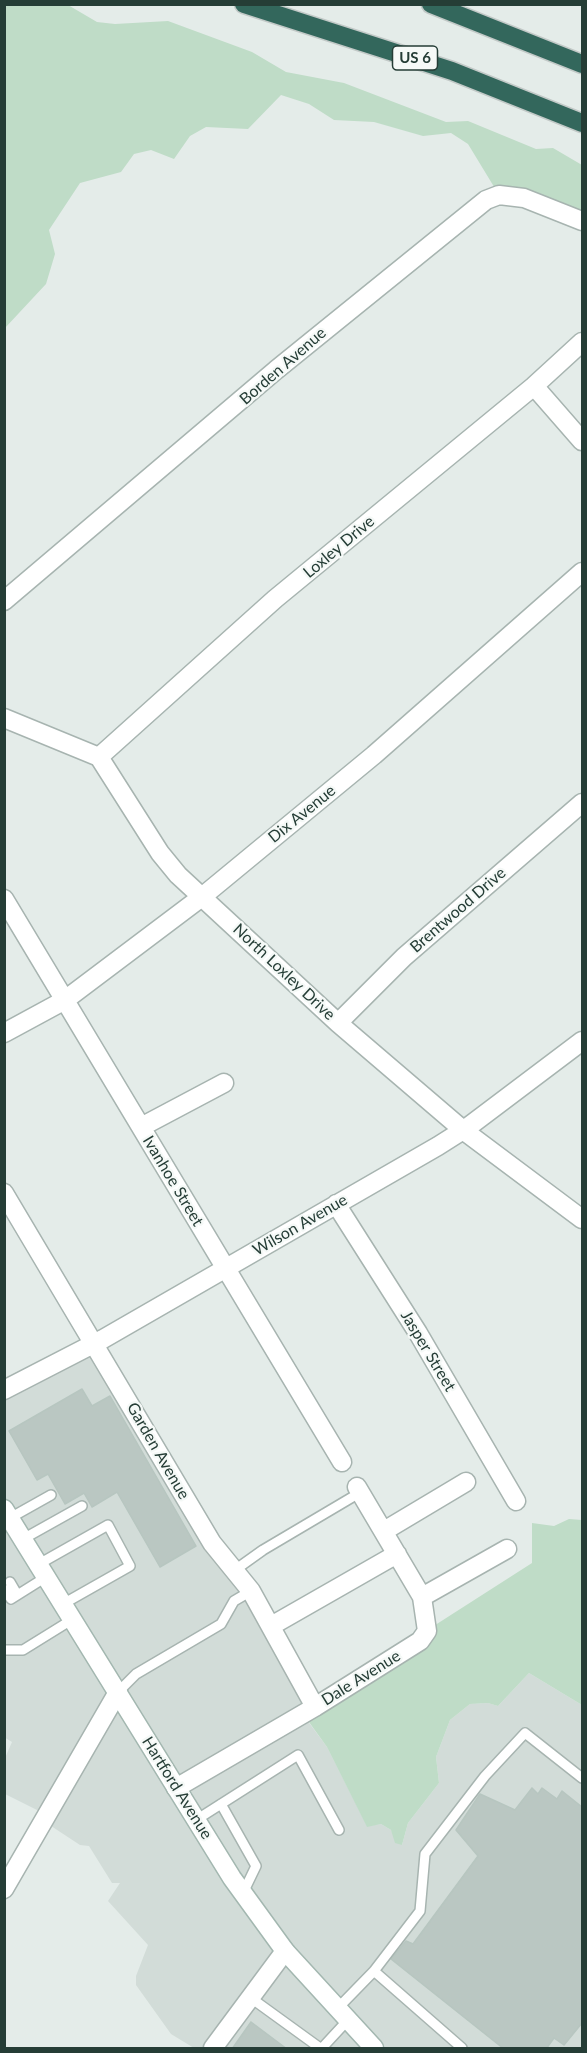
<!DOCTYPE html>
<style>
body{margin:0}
#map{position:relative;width:587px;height:2053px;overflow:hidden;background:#e4ece9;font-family:Lato,sans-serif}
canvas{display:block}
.frame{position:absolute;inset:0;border:6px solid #253d36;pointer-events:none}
</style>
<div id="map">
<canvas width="587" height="2053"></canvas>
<div class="frame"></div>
</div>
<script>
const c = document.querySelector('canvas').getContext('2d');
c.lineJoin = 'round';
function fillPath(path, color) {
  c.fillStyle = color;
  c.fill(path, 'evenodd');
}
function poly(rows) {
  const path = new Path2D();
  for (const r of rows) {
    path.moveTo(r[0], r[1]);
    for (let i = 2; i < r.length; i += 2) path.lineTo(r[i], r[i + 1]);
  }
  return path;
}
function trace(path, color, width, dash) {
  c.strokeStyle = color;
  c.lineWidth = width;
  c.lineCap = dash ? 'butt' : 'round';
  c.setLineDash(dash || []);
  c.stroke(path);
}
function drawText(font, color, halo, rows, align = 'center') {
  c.font = font + ' Lato,sans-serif';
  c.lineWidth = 4.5;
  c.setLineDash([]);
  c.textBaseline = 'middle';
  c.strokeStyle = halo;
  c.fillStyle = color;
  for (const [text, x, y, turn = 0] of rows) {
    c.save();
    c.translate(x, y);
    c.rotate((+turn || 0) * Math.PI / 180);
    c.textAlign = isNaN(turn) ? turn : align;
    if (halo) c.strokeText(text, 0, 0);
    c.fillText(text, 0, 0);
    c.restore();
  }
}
const built = poly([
 [86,1347,217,1543,245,1568,309,1694,301,1712,327,1747,367,1826,381,1824,391,1830,402,1845,408,1823,439,1783,436,1757,450,1720,470,1704,488,1703,498,1706,529,1673,582,1705,582,2048,194,2048,171,2034,136,1985,136,1976,148,1945,108,1901,120,1883,112,1883,89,1846,80,1845,45,1822,43,1813,5,1794,5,1758,12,1742,4,1737,5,1390]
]);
const green = poly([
 [5,5,68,5,97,22,115,24,168,21,252,52,286,72,344,83,446,122,468,121,536,149,553,148,582,165,582,223,499,195,468,144,451,133,423,136,374,122,334,120,309,104,281,95,248,129,206,127,190,136,174,159,151,150,134,154,121,172,80,183,49,230,55,254,46,284,5,328],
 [569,1519,582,1520,582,1705,529,1673,498,1706,488,1703,470,1704,450,1720,436,1757,439,1783,408,1823,402,1845,395,1843,391,1830,381,1824,367,1827,327,1747,301,1711,532,1563,532,1523,554,1526]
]);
const building = poly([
 [82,1389,92,1406,110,1396,196,1546,160,1567,117,1492,92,1507,84,1493,65,1504,48,1474,37,1480,9,1431,82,1389],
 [532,1788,538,1794,542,1788,557,1799,562,1791,582,1807,582,2023,564,2045,554,2038,546,2049,504,2049,391,1959,406,1941,413,1944,478,1856,456,1830,480,1794,515,1810,532,1788],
 [251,2022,287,2049,232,2049,251,2022]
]);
const service = poly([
 [10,1518,51,1495],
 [23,1539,82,1506],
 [39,1564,108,1525,130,1566,63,1604],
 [235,1570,263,1550,361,1492],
 [10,1582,17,1594],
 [4,1589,11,1599,46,1577],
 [4,1650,23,1650,73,1619],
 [118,1692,136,1674,221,1624,234,1601,251,1591],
 [221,1804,256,1866,243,1893],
 [196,1820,298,1755,339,1830],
 [374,1971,462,2048],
 [251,1998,320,2048],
 [336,2010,374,1971,420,1911,425,1854,485,1776,525,1733,582,1778],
 [322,2048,347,2021]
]);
const minor = poly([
 [534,386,582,441],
 [4,601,276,370,486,200,499,195,524,198,582,221],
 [4,718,99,757,160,853,178,875,338,1023,463,1130,582,1219],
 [99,757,275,599,534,386,582,342],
 [4,899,342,1462],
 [338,1023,404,957,582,803],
 [4,1033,65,1000,203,896,374,755,582,572],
 [141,1127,224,1083],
 [4,1193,212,1543,251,1591,315,1707],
 [336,1204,418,1333,516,1501],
 [4,1390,103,1339,438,1146,468,1127,582,1041],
 [357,1487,422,1597],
 [384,1531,466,1482],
 [271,1626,397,1554],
 [176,1788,315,1707,420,1641,427,1631,422,1597,507,1549],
 [4,1889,118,1692],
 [213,2048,285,1951]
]);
const secondary = poly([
 [4,1509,232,1878,285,1951,374,2048]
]);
const motorway = poly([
 [244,4,452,71,582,123],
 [431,4,582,64]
]);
const shields = [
 [415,58,45]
];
const shieldNames = [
 ["US 6",415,58]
];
const streetNames = [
 ["Borden Avenue",283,366,-41],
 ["Loxley Drive",339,547,-40],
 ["Dix Avenue",302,814,-39],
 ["Brentwood Drive",458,910,-41],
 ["North Loxley Drive",284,972,43],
 ["Ivanhoe Street",173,1181,59],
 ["Wilson Avenue",300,1225,-30],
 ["Jasper Street",428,1351,59],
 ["Garden Avenue",158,1451,60],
 ["Dale Avenue",361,1678,-32],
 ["Hartford Avenue",177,1788,58]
];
fillPath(built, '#d2dcd8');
fillPath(green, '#bfdcc7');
fillPath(building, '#bac7c2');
trace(building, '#b7c6c0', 1.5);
trace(service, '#a7b4b0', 12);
trace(minor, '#a7b4b0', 21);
trace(secondary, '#a3b7b0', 21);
trace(motorway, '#c2c9c7', 21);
trace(service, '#fff', 9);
trace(minor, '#fff', 18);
trace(secondary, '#fff', 18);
trace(motorway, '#33675c', 18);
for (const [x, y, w] of shields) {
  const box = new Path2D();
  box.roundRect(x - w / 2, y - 12, w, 24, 4.5);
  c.fillStyle = '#f5f9f7';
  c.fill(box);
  trace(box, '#253d36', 1.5);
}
drawText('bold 15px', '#253d36', null, shieldNames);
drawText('16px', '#253d36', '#f5f9f7', streetNames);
</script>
